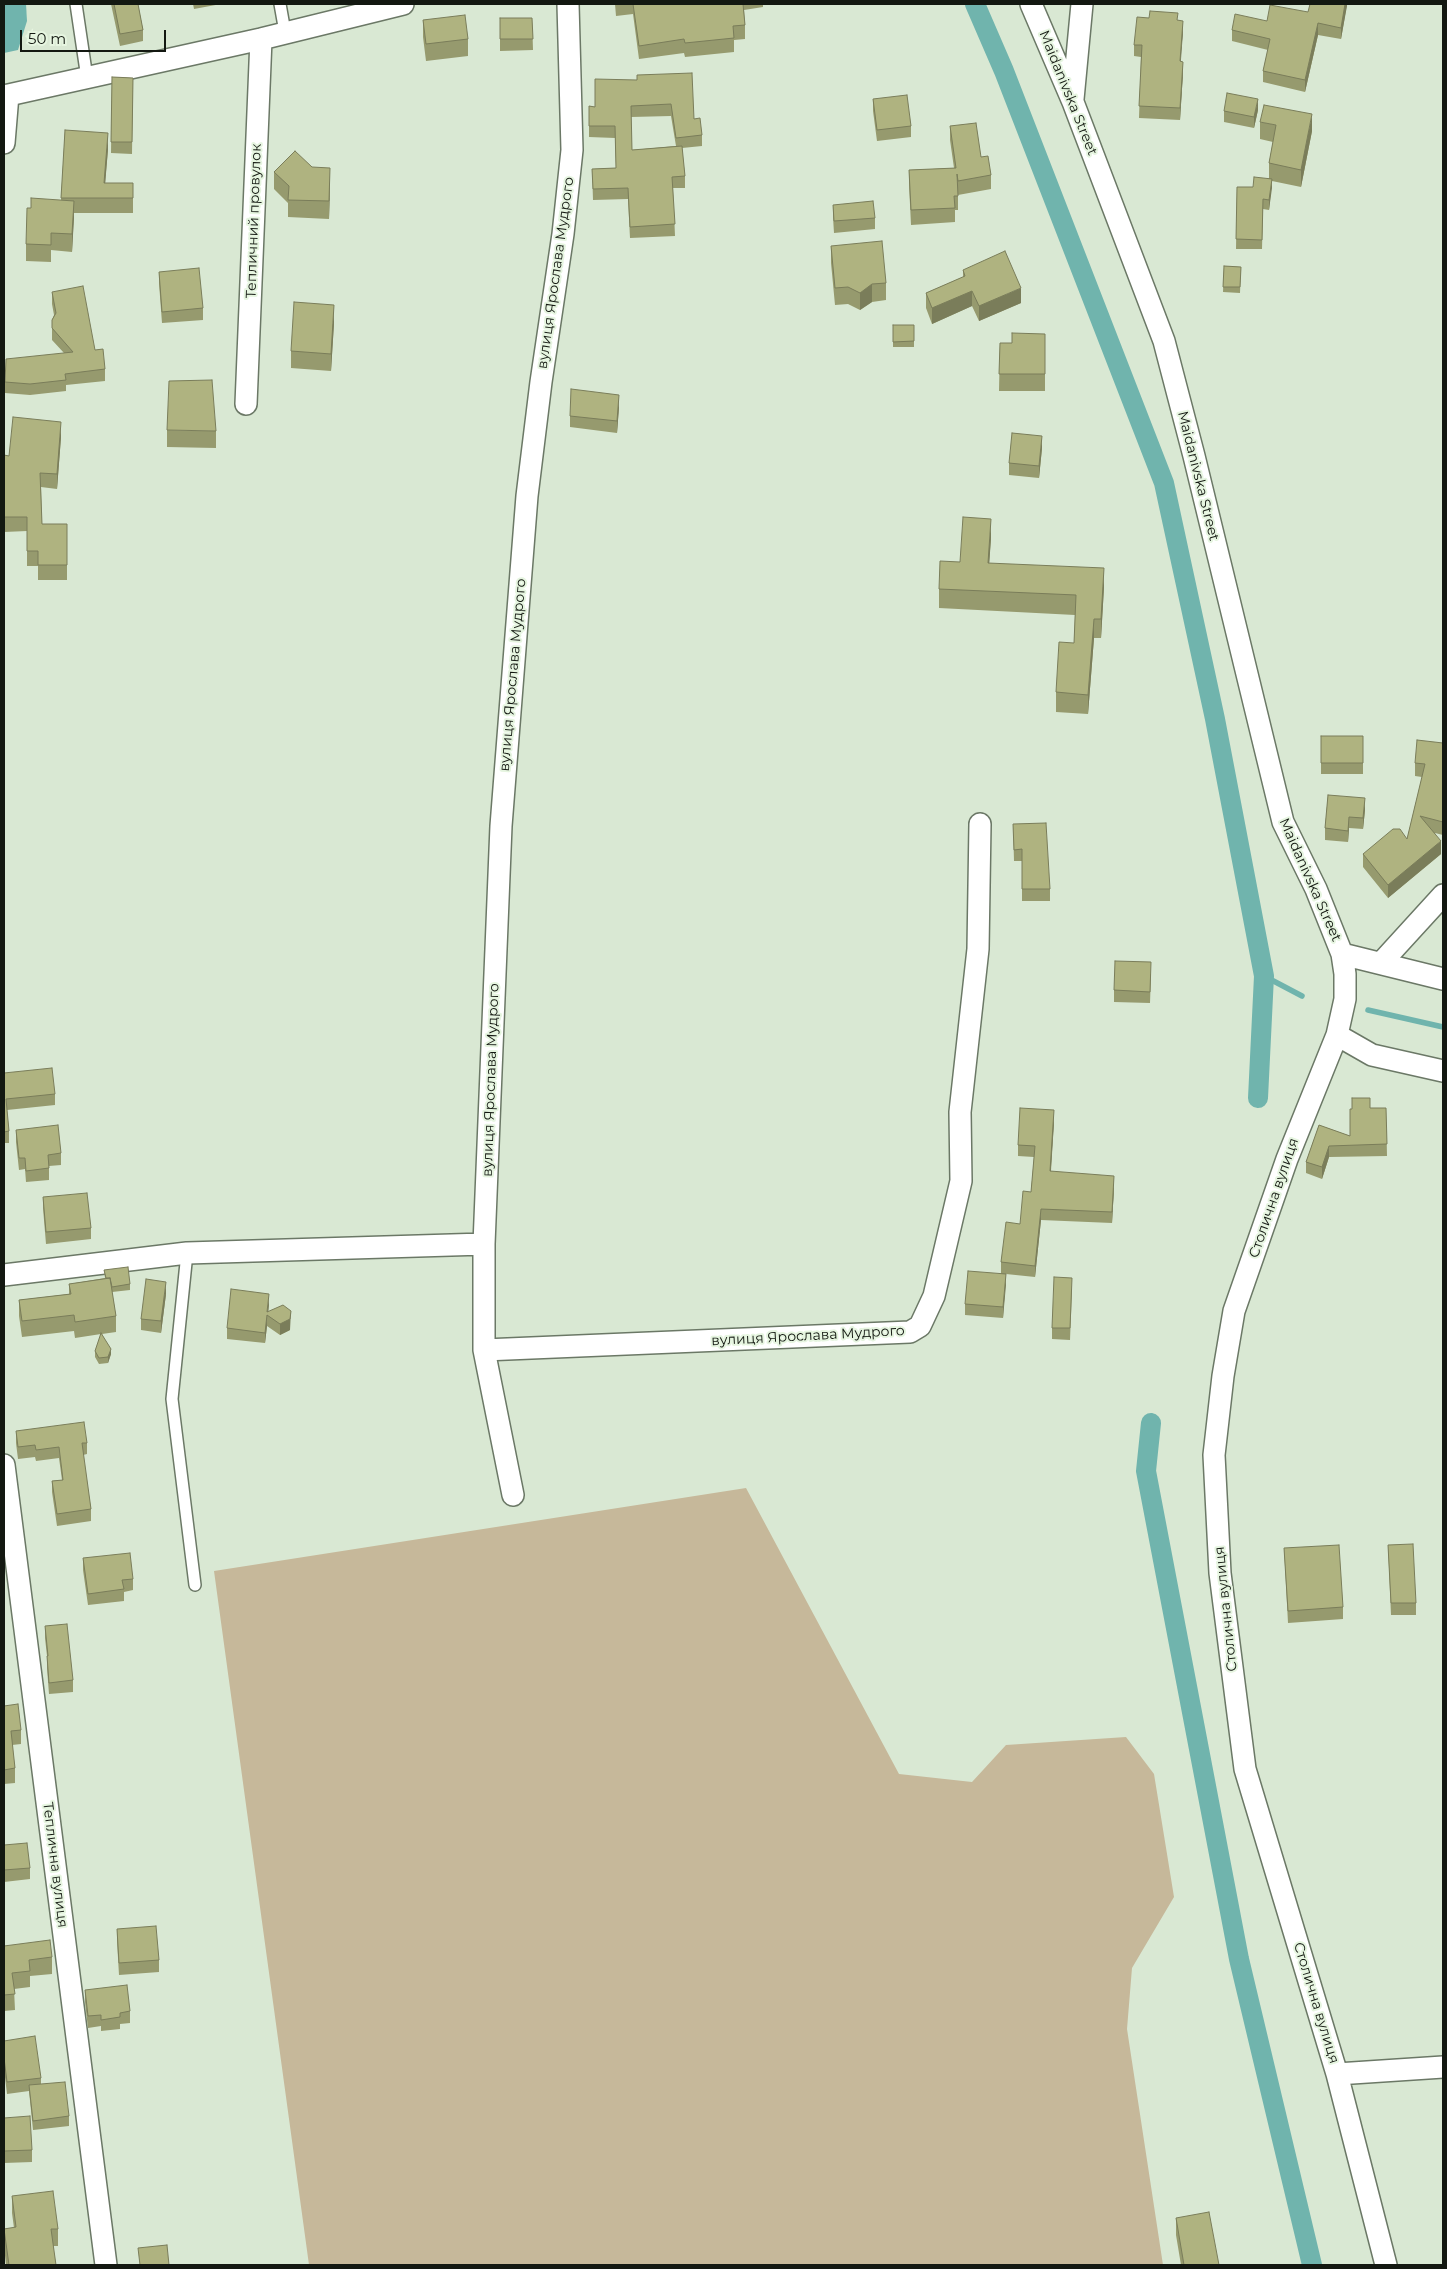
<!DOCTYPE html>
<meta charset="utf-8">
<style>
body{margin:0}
#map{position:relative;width:1447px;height:2269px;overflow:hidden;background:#d9e8d3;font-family:Montserrat,sans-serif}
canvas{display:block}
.frame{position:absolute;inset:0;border:5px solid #131811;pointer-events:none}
.scale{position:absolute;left:20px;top:30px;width:146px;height:22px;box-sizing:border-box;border:2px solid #131811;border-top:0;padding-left:6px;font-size:15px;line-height:18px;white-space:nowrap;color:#131811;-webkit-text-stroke:4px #e6f5e0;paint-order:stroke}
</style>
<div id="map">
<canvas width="1447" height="2269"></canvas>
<div class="frame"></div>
<div class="scale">50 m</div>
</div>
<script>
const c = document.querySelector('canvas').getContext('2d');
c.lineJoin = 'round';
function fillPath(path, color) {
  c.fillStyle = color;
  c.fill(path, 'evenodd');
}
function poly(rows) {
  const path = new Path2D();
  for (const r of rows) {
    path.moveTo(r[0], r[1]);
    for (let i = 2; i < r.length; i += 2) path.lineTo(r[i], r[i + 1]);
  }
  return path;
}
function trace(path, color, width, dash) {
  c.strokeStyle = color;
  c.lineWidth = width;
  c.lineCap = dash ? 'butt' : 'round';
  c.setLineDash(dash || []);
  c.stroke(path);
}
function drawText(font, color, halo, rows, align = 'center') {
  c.font = font + ' Montserrat,sans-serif';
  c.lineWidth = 4;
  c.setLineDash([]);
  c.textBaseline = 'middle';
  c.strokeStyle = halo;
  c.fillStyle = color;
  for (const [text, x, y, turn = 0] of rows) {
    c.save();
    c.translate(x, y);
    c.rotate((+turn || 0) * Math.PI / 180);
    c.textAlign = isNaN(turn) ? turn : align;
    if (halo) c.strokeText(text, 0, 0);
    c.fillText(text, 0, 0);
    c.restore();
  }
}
const green = poly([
 [746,1488,899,1774,972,1782,1006,1745,1126,1737,1154,1774,1174,1897,1132,1968,1127,2029,1163,2265,309,2265,214,1571]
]);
const water = poly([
 [4,4,26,4,27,21,18,50,4,53]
]);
const stream = poly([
 [1264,976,1302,996],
 [1368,1010,1443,1027]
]);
const canal = poly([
 [975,4,1004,71,1164,483,1215,719,1264,976,1258,1098],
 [1151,1423,1146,1471,1239,1959,1312,2265]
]);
const service = poly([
 [76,4,87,78],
 [280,4,285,32],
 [187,1253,172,1399,195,1585]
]);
const minor = poly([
 [1031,4,1073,102,1164,341,1194,456,1283,822,1316,889,1342,954,1345,974,1345,999,1337,1035,1287,1159,1234,1311,1223,1376,1214,1455,1220,1573,1245,1769,1337,2074,1386,2265],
 [4,96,261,39,403,4],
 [1073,99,1082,4],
 [4,143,8,95],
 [246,404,261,39],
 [1342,954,1443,979],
 [1381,963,1443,895],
 [1337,1035,1372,1055,1443,1071],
 [4,1275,187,1253,484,1244],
 [484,1350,910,1332,920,1326,934,1296,961,1181,960,1112,978,949,980,824],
 [4,1465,106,2265],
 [513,1495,484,1350,484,1244,501,826,527,496,541,382,563,234,572,150,568,4],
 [1337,2074,1443,2067]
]);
const wall = poly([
 [111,4,138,4,143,30,143,41,120,46],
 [193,4,221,4,194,9],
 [615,4,763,4,763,7,744,10,745,25,745,39,734,40,734,52,685,57,684,53,639,59,633,14,616,16],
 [1347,4,1341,39,1318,35,1305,92,1263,82,1263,71,1268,50,1232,41,1232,30,1267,21],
 [500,18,532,18,533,50,500,51],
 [423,20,468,39,468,56,426,61,423,37],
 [1178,20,1183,32,1180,61,1183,73,1180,120,1139,118,1141,57,1134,56,1134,45],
 [112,77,133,78,132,154,111,153],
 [637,80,694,119,702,135,702,146,682,148,685,176,685,188,673,188,675,236,630,238,628,199,593,200,592,169,616,168,615,138,589,137,589,106,595,107],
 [671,116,676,146,632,150,631,117],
 [873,99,911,126,911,137,877,141,873,111],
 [1258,110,1254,128,1224,122,1224,111],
 [1260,122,1312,131,1301,187,1272,181,1269,210,1263,209,1262,249,1236,249,1237,187,1253,187,1269,178,1269,163,1273,142,1260,139],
 [950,126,981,157,991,175,991,189,958,195,958,210,955,210,955,222,911,225,909,184,909,170,954,168,950,140],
 [65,130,108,149,105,183,133,183,133,213,74,213,72,252,51,250,51,262,26,261,26,244,31,208,61,200],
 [274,172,330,185,329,219,288,217,288,203,274,189],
 [833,205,875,218,875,229,834,233,833,217],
 [831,246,886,283,886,300,872,302,860,310,848,304,835,305,831,263],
 [1224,266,1241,267,1240,293,1223,292],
 [963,270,1021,303,979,321,972,306,932,324,926,308,926,293,963,277],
 [159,272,203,308,203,320,162,323,159,283],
 [52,292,95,350,105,369,105,381,66,385,66,391,30,395,5,393,5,382,64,353,52,340,52,320,54,315,52,304],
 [334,323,331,371,291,368,291,351],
 [893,325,914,325,914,347,893,347],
 [1045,334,1045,391,999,391,1000,343,1012,343],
 [619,407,617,433,570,427,570,416],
 [167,430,216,431,216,448,167,447],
 [61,437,57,489,41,487,42,524,67,524,67,580,38,580,38,566,27,566,27,531,4,532,4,455,9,456],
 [1042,448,1039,478,1009,475,1009,463],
 [991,538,989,563,1104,587,1101,638,1094,638,1088,714,1056,712,1056,692,1074,643,1075,615,939,608,939,589,960,562],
 [1321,736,1363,736,1363,774,1321,774],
 [1443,743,1443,835,1435,833,1441,854,1388,898,1363,867,1363,854,1407,839,1422,777,1415,776,1415,763],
 [1328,795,1365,810,1363,829,1349,828,1348,842,1325,840,1325,828],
 [1013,824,1050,889,1050,901,1022,901,1022,861,1014,861],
 [1151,974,1150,1003,1114,1002,1114,990],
 [4,1073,55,1094,55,1105,7,1110,9,1131,9,1143,4,1143],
 [1370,1108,1386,1108,1387,1156,1329,1157,1322,1179,1306,1173,1306,1162,1319,1125,1350,1136],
 [1054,1122,1051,1171,1114,1188,1112,1223,1041,1220,1035,1277,1006,1274,1003,1318,965,1315,965,1304,1001,1273,1001,1262,1020,1224,1031,1192,1034,1157,1018,1156,1018,1145],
 [16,1130,61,1153,61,1165,49,1166,49,1180,26,1182,25,1169,19,1170,16,1142],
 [43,1197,91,1228,91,1239,46,1244,43,1208],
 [104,1270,130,1284,130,1290,112,1292,116,1316,116,1332,102,1334,111,1354,108,1363,99,1364,95,1357,95,1351,101,1334,75,1338,74,1331,22,1337,19,1316,19,1300,69,1294,69,1284,105,1278],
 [1072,1290,1070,1340,1052,1339,1052,1328],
 [166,1294,161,1333,141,1330,141,1319],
 [269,1304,268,1311,290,1330,280,1335,267,1326,265,1343,227,1339,227,1328],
 [16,1431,87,1443,87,1454,83,1455,91,1509,91,1521,57,1526,52,1492,52,1481,62,1480,59,1458,36,1461,35,1457,18,1459,16,1443],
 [1388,1545,1416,1603,1416,1615,1391,1615],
 [1284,1548,1343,1607,1343,1619,1288,1623],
 [83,1558,133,1579,133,1590,124,1592,124,1601,88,1605,83,1570],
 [45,1626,73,1680,73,1692,49,1694,47,1668,47,1656,45,1638],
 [4,1706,21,1730,21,1744,12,1745,15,1768,15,1783,4,1784],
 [4,1845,30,1868,30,1879,4,1882],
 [117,1929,159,1960,159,1972,119,1975,117,1941],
 [4,1946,52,1957,52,1974,30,1976,30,1987,14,1989,15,2010,4,2011],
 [85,1990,130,2011,130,2023,120,2024,120,2029,101,2031,101,2026,88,2028,85,2002],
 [4,2041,41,2078,41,2084,69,2116,69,2126,33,2130,29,2091,7,2094,4,2069],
 [4,2118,32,2150,32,2162,4,2163],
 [12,2196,58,2229,58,2246,53,2246,56,2265,6,2265,4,2246,4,2229,14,2228,12,2213],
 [1176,2218,1219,2265,1181,2265,1176,2235]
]);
const shadedWall = poly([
 [1345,4,1347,4,1347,6,1341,39,1341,28],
 [1183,21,1183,32,1180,73,1180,61],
 [1318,23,1318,35,1305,92,1305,80],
 [1183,62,1183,73,1180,120,1180,108],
 [1258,99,1258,110,1254,128,1254,117],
 [1312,114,1312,131,1301,187,1301,170],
 [108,133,108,149,104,198,104,183],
 [330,168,330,185,329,219,329,201],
 [1272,179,1272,188,1269,210,1269,200],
 [74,201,74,218,72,252,72,234],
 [872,284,872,302,860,310,860,293],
 [1021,288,1021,303,979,321,979,306],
 [972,291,972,306,932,324,932,308],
 [334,305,334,323,331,371,331,354],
 [619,395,619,407,617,433,617,421],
 [61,422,61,437,57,489,57,474],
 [1042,436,1042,448,1039,478,1039,466],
 [991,519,991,538,988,582,988,563],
 [1104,568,1104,587,1101,638,1101,619],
 [1094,619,1094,638,1088,714,1088,695],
 [1365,798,1365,810,1363,829,1363,818],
 [1349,817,1349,828,1348,842,1348,831],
 [1441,841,1441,854,1388,898,1388,885],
 [1054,1110,1054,1122,1050,1182,1050,1171],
 [1329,1146,1329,1157,1322,1179,1322,1167],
 [1114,1176,1114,1188,1112,1223,1112,1212],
 [1041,1209,1041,1220,1035,1277,1035,1266],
 [1006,1274,1006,1285,1003,1318,1003,1307],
 [166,1282,166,1294,161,1333,161,1321],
 [269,1294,269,1304,268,1316,267,1316],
 [291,1311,290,1330,280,1335,280,1324],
 [267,1315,267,1326,265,1343,265,1333],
 [111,1349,111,1354,108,1363,108,1357]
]);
const building = poly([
 [114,4,138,4,143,30,120,34,114,4],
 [633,4,743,4,745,25,733,26,734,38,685,43,684,39,639,46,633,4],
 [1310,4,1345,4,1341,28,1318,23,1305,80,1263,71,1270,39,1232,30,1235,14,1267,21,1270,5,1308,12,1310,4],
 [1150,11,1178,13,1177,20,1183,21,1180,61,1183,62,1180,108,1139,106,1142,45,1134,45,1137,17,1149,18,1150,11],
 [465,15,468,39,426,44,423,20,465,15],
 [500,18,532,18,533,39,500,39,500,18],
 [692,73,694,119,700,118,702,135,676,138,671,104,631,106,632,150,682,146,685,176,672,177,675,224,630,227,628,188,593,189,592,169,616,168,615,126,589,126,589,106,595,107,595,79,637,80,637,75,692,73],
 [112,77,133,78,132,142,111,142,112,77],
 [1227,93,1258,99,1254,117,1224,111,1227,93],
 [907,95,911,126,877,130,873,99,907,95],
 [1264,105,1312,114,1301,170,1269,163,1276,125,1260,122,1264,105],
 [976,123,981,157,988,156,991,175,958,181,957,174,958,196,954,196,955,208,911,210,909,170,956,168,950,126,976,123],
 [65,130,108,133,104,183,133,183,133,198,61,198,65,130],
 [295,151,312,167,330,168,329,201,288,200,289,186,274,172,295,151],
 [1254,177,1272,179,1269,200,1263,199,1262,240,1236,239,1237,187,1253,187,1254,177],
 [31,198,74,201,72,234,51,233,51,245,26,244,27,208,31,208,31,198],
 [873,201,875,218,834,221,833,205,873,201],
 [882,241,886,283,872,284,860,293,848,287,835,288,831,246,882,241],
 [1005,251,1021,288,979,306,972,291,932,308,926,293,965,276,963,270,1005,251],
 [1224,266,1241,267,1240,287,1223,287,1224,266],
 [199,268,203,308,162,312,159,272,199,268],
 [83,286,95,350,103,349,105,369,65,374,66,380,30,384,5,382,6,359,73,352,52,328,52,320,56,313,52,292,83,286],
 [294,302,334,305,331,354,291,351,294,302],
 [893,325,914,325,914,341,893,342,893,325],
 [1012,333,1045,334,1045,374,999,374,1000,343,1012,343,1012,333],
 [212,380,216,431,167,430,169,381,212,380],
 [571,389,619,395,617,421,570,416,571,389],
 [13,417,61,422,57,474,40,473,42,524,67,524,67,565,38,565,38,551,27,551,27,517,4,517,4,455,9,456,13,417],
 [1012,433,1042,436,1039,466,1009,463,1012,433],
 [963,517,991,519,988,563,1104,568,1101,619,1094,619,1088,695,1056,692,1059,642,1074,643,1076,595,939,589,940,561,960,562,963,517],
 [1321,736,1363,736,1363,763,1321,763,1321,736],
 [1417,740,1443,743,1443,822,1420,816,1441,841,1388,885,1363,854,1393,829,1400,829,1407,839,1425,764,1415,763,1417,740],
 [1328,795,1365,798,1363,818,1349,817,1348,831,1325,828,1328,795],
 [1046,823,1050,889,1022,889,1022,849,1014,850,1013,824,1046,823],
 [1115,961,1151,962,1150,992,1114,990,1115,961],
 [52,1068,55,1094,6,1099,9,1131,4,1132,4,1073,52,1068],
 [1352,1098,1370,1098,1370,1108,1386,1108,1387,1144,1329,1146,1322,1167,1306,1162,1319,1125,1350,1136,1350,1109,1352,1109,1352,1098],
 [1020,1108,1054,1110,1050,1171,1114,1176,1112,1212,1041,1209,1035,1266,1001,1262,1006,1222,1020,1224,1023,1191,1031,1192,1035,1146,1018,1145,1020,1108],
 [58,1125,61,1153,48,1155,49,1168,26,1171,25,1158,19,1158,16,1130,58,1125],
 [87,1193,91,1228,46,1232,43,1197,87,1193],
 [128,1267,130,1284,112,1287,110,1278,106,1278,104,1270,128,1267],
 [968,1271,1006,1274,1003,1307,965,1304,968,1271],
 [1054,1277,1072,1278,1070,1328,1052,1328,1054,1277],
 [110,1278,116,1316,75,1322,74,1315,22,1321,19,1300,71,1294,69,1284,110,1278],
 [146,1279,166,1282,161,1321,141,1319,146,1279],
 [231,1289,269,1294,267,1312,283,1305,291,1311,290,1319,280,1324,267,1315,265,1333,227,1328,231,1289],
 [101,1333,111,1349,108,1357,99,1358,95,1351,101,1333],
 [84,1422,87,1443,82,1443,91,1509,57,1514,52,1481,63,1480,59,1447,36,1450,35,1445,18,1447,16,1431,84,1422],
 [1413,1544,1416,1603,1391,1603,1388,1545,1413,1544],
 [1339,1545,1343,1607,1288,1611,1284,1548,1339,1545],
 [130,1553,133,1579,122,1580,124,1589,88,1594,83,1558,130,1553],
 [67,1624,73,1680,49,1683,47,1656,48,1656,45,1626,67,1624],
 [18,1704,21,1730,11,1731,15,1768,4,1770,4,1706,18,1704],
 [27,1843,30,1868,4,1870,4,1845,27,1843],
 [156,1926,159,1960,119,1963,117,1929,156,1926],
 [50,1940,52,1957,29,1960,30,1971,12,1973,15,1994,4,1995,4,1946,50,1940],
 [127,1985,130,2011,120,2013,120,2017,101,2020,101,2015,88,2016,85,1990,127,1985],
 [35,2036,41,2078,7,2082,4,2058,4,2041,35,2036],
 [65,2082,69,2116,33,2121,29,2085,65,2082],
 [30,2116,32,2150,4,2151,4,2118,30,2116],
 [53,2191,58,2229,51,2229,56,2265,9,2265,4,2229,16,2227,12,2196,53,2191],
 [1209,2212,1219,2265,1184,2265,1176,2218,1209,2212],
 [167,2245,169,2265,140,2265,138,2248,167,2245]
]);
const streetNames = [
 ["Maidanivska Street",1068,93,68],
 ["Тепличний провулок",254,221,-88],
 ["вулиця Ярослава Мудрого",556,273,-82],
 ["Maidanivska Street",1198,476,76],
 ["вулиця Ярослава Мудрого",513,675,-85],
 ["Maidanivska Street",1310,880,66],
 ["вулиця Ярослава Мудрого",491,1080,-88],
 ["Столична вулиця",1274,1198,-71],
 ["вулиця Ярослава Мудрого",808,1336,-3],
 ["Столична вулиця",1226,1609,-96],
 ["Теплична вулиця",55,1865,83],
 ["Столична вулиця",1316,2003,73]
];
fillPath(green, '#c6b89a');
fillPath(water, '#70b4ad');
trace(stream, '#70b4ad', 5.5);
trace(canal, '#70b4ad', 20);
trace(service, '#6b7866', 14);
trace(minor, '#6b7866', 24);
trace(service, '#fff', 11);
trace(minor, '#fff', 21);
fillPath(wall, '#969a6e');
fillPath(shadedWall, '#7a7d5a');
fillPath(building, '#afb380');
trace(building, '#7a7d5a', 1);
drawText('14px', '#131811', '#e6f5e0', streetNames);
</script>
